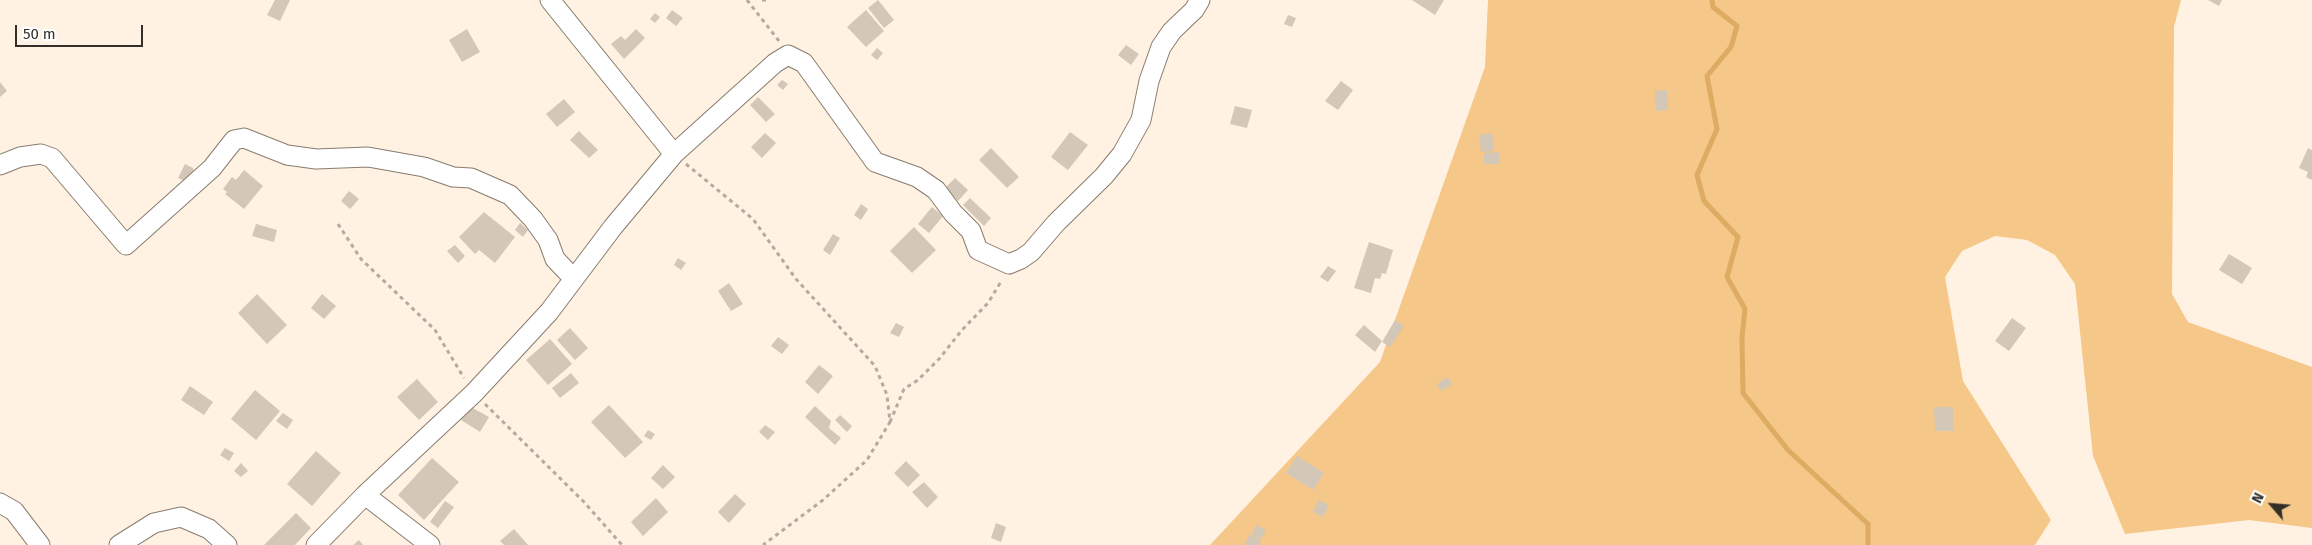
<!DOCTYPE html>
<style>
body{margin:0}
#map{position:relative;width:2312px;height:545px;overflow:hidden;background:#fff2e2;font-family:"Fira Sans",sans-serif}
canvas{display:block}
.north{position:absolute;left:2247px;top:480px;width:50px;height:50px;-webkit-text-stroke:4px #fff;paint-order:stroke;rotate:297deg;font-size:14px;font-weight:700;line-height:20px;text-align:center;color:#332e28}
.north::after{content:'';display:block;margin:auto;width:18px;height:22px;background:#332e28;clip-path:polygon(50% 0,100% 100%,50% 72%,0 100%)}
.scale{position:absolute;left:15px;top:25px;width:128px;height:22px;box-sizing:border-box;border:2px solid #332e28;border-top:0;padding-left:6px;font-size:15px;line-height:18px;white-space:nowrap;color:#332e28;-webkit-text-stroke:4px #fff;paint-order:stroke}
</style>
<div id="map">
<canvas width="2312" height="545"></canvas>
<div class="north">N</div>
<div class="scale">50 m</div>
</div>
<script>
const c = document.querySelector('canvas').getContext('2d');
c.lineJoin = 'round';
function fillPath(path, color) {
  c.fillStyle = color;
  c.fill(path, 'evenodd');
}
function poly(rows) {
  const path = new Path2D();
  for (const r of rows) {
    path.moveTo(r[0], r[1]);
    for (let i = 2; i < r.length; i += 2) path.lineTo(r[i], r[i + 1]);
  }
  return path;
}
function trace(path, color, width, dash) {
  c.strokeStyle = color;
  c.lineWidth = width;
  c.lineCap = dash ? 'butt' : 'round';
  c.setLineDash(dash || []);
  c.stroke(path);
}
const green = poly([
 [1488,0,2181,0,2174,27,2172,294,2188,322,2312,367,2312,528,2249,520,2125,534,2093,456,2075,284,2055,255,2027,240,1995,236,1962,251,1945,277,1963,381,2051,520,2035,545,1210,545,1380,362,1485,67]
]);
const stream = poly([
 [1712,0,1713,7,1737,26,1731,47,1707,76,1717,129,1697,175,1704,201,1738,237,1727,277,1745,309,1742,338,1743,393,1788,450,1868,524,1868,545]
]);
const building = poly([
 [275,0,290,0,280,21,267,15],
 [878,0,894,20,884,28,868,8],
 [1412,0,1444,0,1435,15],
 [2208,0,2222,0,2219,6],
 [672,10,683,18,676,26,666,18],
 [866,10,884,31,866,47,847,27],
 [655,13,660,17,655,23,650,19],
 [1288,15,1296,18,1292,27,1284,24],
 [467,29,480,52,462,62,449,40],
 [636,29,645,38,624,59,611,44,621,36,625,40],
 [1126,45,1139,54,1131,65,1118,55],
 [877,48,883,53,877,60,871,55],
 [782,80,788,84,783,90,777,85],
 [1341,81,1353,90,1338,110,1325,101],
 [0,82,7,91,0,97],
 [1667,90,1668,110,1656,111,1655,91],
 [758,97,775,114,766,122,750,105],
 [564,99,575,112,557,127,546,114],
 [1235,106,1252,110,1247,128,1230,124],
 [579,131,598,150,589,158,570,140],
 [1070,132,1088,145,1068,170,1051,157],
 [765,133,776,143,762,158,751,147],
 [1492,133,1494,151,1481,152,1479,135],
 [991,148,1019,177,1007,188,979,160],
 [2308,148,2312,150,2312,180,2306,177,2308,172,2299,168],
 [1499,152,1499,164,1484,164,1484,153],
 [185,164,193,168,195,174,191,184,178,178],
 [244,170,263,186,244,209,225,194,227,192,223,189,232,177,236,180],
 [955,178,968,190,958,201,945,188],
 [349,191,359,199,350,209,341,201],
 [970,198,991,218,984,226,963,205],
 [861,204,868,209,861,220,854,215],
 [932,207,943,216,929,233,918,224],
 [484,212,515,237,495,263,479,250,475,254,459,237],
 [520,223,528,230,523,237,515,230],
 [256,224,277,230,274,242,252,236],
 [914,227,936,250,912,273,890,251],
 [833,234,840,238,830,255,823,250],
 [1369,242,1393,250,1386,274,1382,273,1380,279,1375,278,1371,293,1354,288],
 [455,245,465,256,458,263,447,251],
 [2229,254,2252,268,2242,284,2219,270],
 [678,258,686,263,681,270,674,265],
 [1328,266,1336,271,1328,282,1320,277],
 [729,283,743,304,731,311,718,291],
 [257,294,287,325,267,344,238,313],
 [322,294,336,306,324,319,311,308],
 [2012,318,2026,328,2009,351,1995,341],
 [1395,320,1404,326,1390,347,1382,342],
 [896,323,904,327,899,337,890,333],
 [1364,325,1382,341,1375,352,1355,335],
 [570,328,588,348,575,360,557,340],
 [778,337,789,345,782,354,771,346],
 [550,339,572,364,548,385,526,360],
 [819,365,833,376,818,394,805,382],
 [571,373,579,383,560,398,552,388],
 [1447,377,1452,384,1442,391,1437,384],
 [417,379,438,402,419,420,397,397],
 [190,386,213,402,204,415,181,400],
 [255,390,280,411,256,440,231,419],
 [609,405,643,442,625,458,591,422],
 [469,406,489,417,480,432,461,420],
 [815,406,831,421,829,428,841,438,835,445,805,417],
 [1934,407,1953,407,1953,431,1935,431],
 [283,413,293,420,287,429,276,421],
 [840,415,852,426,847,432,835,420],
 [765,425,775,432,768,440,759,432],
 [648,430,655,434,651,440,644,436],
 [225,448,234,453,229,461,220,455],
 [316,451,341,473,312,506,287,484],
 [1297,456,1324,473,1313,490,1286,473],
 [432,458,459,482,424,520,398,495],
 [906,461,920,475,908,487,894,473],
 [241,463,248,471,241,477,234,471],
 [663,465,675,477,663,489,651,478],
 [924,482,938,497,927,508,912,492],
 [735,494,746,504,729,523,718,512],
 [656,498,668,512,643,536,631,522],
 [1319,500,1329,505,1323,517,1313,512],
 [445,501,454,507,438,528,430,522],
 [296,513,311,528,295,545,264,545],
 [996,523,1006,527,1001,542,991,538],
 [1256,525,1266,530,1261,539,1252,534],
 [514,529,528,545,504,545,500,541],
 [1250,534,1261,540,1259,545,1245,545],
 [359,540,363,545,353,545]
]);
const path = poly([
 [747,0,779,41],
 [762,0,770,0],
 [686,164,753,219,796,279,875,366,887,395,890,422,867,460,823,500,763,545],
 [338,224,361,259,435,330,464,378],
 [485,404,584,502,622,545],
 [890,422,904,389,918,380,939,359,962,330,988,303,1002,280]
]);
const minor = poly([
 [550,0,674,154,775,63,788,55,804,63,875,162,917,177,936,190,953,213,971,231,978,250,1009,264,1021,259,1031,252,1056,223,1104,176,1122,154,1141,120,1149,81,1161,47,1172,31,1194,10,1200,0],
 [0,165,20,157,41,154,52,158,126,245,212,168,234,140,244,138,287,155,316,159,368,157,424,167,453,177,471,178,510,195,533,219,548,240,555,259,574,279],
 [365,495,430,545],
 [0,503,14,511,40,545],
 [119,545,154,523,181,517,209,529,227,545],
 [316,545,365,495,474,393,549,312,613,227,674,154]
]);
fillPath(green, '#f5c789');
trace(stream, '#deab62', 5);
fillPath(building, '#d3c7b8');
trace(minor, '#877c6e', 21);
trace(path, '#b4aa9e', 3, [4, 4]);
trace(minor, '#fff', 19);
</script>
